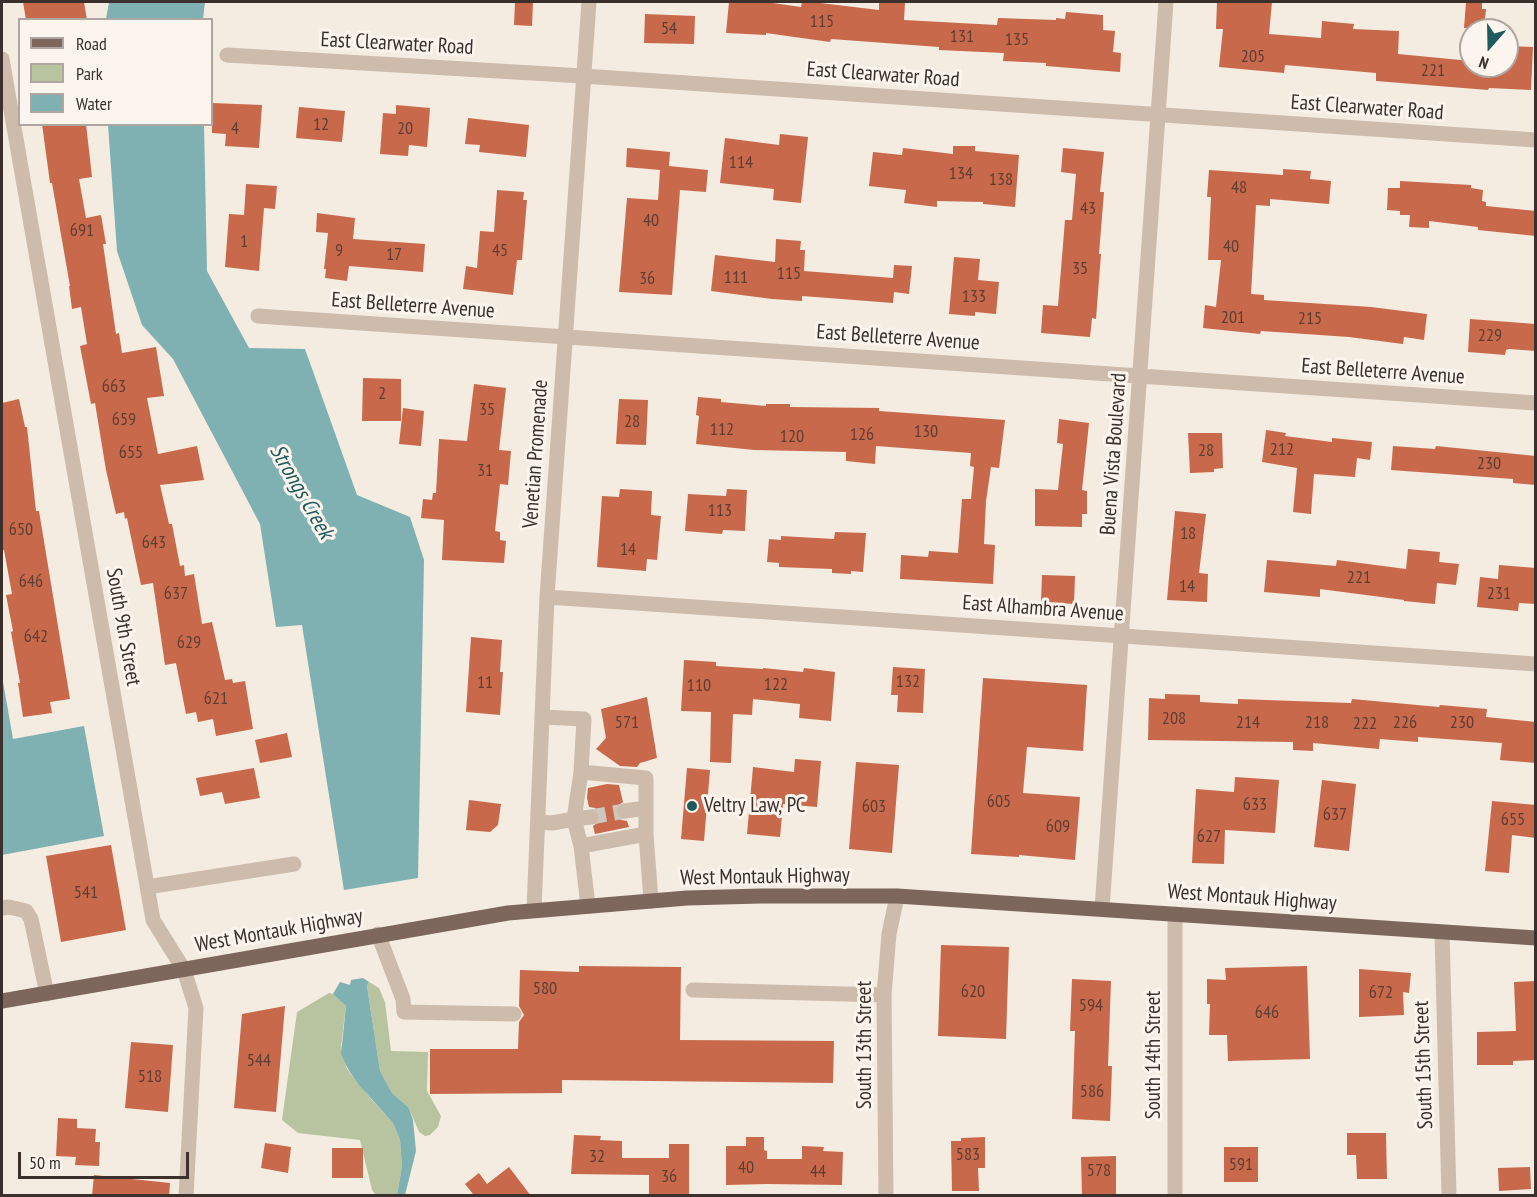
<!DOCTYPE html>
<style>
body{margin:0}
#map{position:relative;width:1537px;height:1197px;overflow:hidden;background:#f4ebe1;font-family:"PT Sans Narrow",sans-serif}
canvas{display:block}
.frame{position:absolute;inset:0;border:3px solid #3b302b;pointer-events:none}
.legend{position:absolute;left:18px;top:18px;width:195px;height:108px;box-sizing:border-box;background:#fbf5ee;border:2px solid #aea6a0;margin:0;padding:8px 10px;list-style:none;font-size:18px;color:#3b302b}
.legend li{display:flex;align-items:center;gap:12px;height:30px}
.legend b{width:30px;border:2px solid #aea6a0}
.north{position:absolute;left:1459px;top:18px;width:60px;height:60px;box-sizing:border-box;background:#fbf5ee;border:2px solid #aea6a0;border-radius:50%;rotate:200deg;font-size:16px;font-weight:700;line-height:24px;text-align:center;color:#3b302b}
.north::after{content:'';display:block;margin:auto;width:21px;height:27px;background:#1f5a5e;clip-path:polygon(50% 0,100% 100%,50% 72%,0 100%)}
.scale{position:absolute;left:18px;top:1152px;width:171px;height:27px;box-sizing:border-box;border:3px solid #3b302b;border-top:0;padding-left:8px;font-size:18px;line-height:21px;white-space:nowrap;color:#3b302b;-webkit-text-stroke:4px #fbf5ee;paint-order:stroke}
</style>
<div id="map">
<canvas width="1537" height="1197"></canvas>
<div class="frame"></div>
<ul class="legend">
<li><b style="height:8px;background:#7d675c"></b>Road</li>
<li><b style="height:16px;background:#b8c4a0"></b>Park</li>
<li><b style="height:16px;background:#7fb0b2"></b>Water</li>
</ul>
<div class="north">N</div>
<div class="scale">50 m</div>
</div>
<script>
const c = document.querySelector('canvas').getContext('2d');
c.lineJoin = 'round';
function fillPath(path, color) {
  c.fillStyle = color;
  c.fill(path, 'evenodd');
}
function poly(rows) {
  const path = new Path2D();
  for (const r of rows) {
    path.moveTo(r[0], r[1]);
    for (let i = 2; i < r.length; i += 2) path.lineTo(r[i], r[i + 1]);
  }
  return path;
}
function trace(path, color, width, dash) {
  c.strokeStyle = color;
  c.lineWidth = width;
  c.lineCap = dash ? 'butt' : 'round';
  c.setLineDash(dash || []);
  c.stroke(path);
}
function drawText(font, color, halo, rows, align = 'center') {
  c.font = font + ' "PT Sans Narrow",sans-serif';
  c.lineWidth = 6;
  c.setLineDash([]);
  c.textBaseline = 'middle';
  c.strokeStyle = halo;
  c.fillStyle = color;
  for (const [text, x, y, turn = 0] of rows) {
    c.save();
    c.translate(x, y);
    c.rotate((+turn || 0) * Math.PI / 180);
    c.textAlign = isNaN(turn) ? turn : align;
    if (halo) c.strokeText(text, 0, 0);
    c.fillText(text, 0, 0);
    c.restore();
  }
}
const green = poly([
 [369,982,379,988,385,1002,391,1051,428,1052,427,1091,441,1116,438,1127,430,1135,425,1136,419,1132,409,1108,392,1093,380,1071,367,986],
 [329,993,333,994,346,1006,341,1046,347,1069,371,1099,393,1123,400,1140,402,1166,397,1195,376,1195,372,1190,360,1140,298,1133,282,1120,297,1012]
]);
const water = poly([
 [109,2,205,2,203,19,106,19],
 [108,125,204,125,207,271,249,348,305,349,357,495,410,517,424,560,418,878,344,890,302,625,276,627,260,524,173,359,142,325,117,251],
 [2,676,13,739,84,726,104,836,2,855],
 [363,978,369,982,367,986,380,1071,392,1093,409,1108,413,1120,416,1151,405,1195,397,1195,402,1166,400,1140,393,1123,359,1085,348,1069,341,1054,346,1006,333,994,340,982,350,985,351,980]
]);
const building = poly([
 [23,2,84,2,87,20,26,20],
 [515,2,533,2,532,26,514,25],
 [729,2,766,2,801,7,802,2,812,2,879,10,879,2,905,2,904,20,997,25,998,18,1056,20,1056,18,1065,19,1066,12,1103,15,1103,30,1115,31,1113,52,1121,53,1120,72,1046,66,1046,63,1003,61,1004,53,939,50,939,47,831,39,830,42,766,33,766,35,726,33],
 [1217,2,1272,2,1269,34,1321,38,1322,21,1354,24,1353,29,1399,31,1398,54,1471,61,1471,66,1507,66,1507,46,1533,47,1531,90,1489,88,1488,90,1376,81,1376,73,1285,65,1284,73,1219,67,1223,29,1216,29],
 [1466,2,1482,2,1482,9,1486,9,1484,29,1464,28],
 [645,14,695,16,694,44,644,43],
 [212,103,262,105,259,148,225,146,226,134,212,133],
 [396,105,430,108,427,147,409,145,408,156,380,154,383,113,396,114],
 [299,107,345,111,342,142,296,138],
 [468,118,529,125,526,157,479,152,480,145,465,144],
 [42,124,86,124,92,177,79,179,86,218,101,215,106,244,103,244,116,334,119,333,122,353,156,347,164,396,147,398,158,454,197,446,204,480,160,485,169,524,172,524,180,566,184,565,185,576,194,574,202,624,212,622,225,680,232,679,233,683,245,681,253,729,216,736,213,719,198,722,196,712,186,714,176,663,165,665,153,583,141,585,127,518,125,519,124,512,116,514,106,470,95,403,91,404,80,346,87,344,81,307,72,309,69,286,70,286,52,183,50,183],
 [780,134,808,137,801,203,773,200,774,189,720,183,725,138,779,145],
 [953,146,975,146,975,151,1019,155,1015,207,983,204,983,202,937,201,937,207,904,203,906,190,869,186,873,152,902,155,903,148,953,154],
 [627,148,670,152,669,166,708,170,706,192,680,190,672,295,619,292,627,198,658,200,660,170,626,167],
 [1063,148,1104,152,1100,192,1104,192,1099,254,1101,254,1096,319,1092,318,1090,337,1041,333,1043,305,1058,306,1065,220,1072,220,1076,174,1061,172],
 [1283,169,1311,171,1310,179,1331,181,1329,204,1270,199,1270,206,1256,205,1251,294,1264,295,1264,300,1371,307,1427,314,1424,340,1404,337,1403,344,1349,337,1261,331,1260,334,1203,328,1205,305,1216,307,1221,260,1208,260,1211,197,1207,197,1209,170,1283,175],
 [1400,181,1471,185,1471,188,1483,190,1482,201,1486,202,1486,206,1536,211,1536,236,1478,230,1478,227,1429,221,1429,228,1409,227,1410,215,1400,215,1400,211,1387,210,1388,188,1400,188],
 [246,184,277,186,275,209,264,208,259,271,225,267,229,214,244,215],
 [497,190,524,192,523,200,527,200,522,260,517,260,513,295,463,289,466,266,477,268,480,231,494,232],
 [317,213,355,218,353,239,425,244,423,272,349,266,347,281,325,278,326,269,324,269,328,233,316,232],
 [776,239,801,241,800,250,805,250,804,271,893,278,894,265,912,266,909,294,894,292,893,303,802,296,802,301,772,299,711,291,715,255,775,262],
 [954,257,980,259,978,280,999,282,996,314,975,312,975,316,949,314],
 [1470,319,1536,324,1536,351,1509,349,1506,350,1505,355,1468,352],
 [363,378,401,379,401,421,362,421],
 [474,384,506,388,499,450,511,451,508,485,500,484,495,531,500,532,500,540,506,541,504,563,442,560,444,520,421,518,423,499,432,500,433,493,436,493,439,439,467,441],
 [698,397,721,399,721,402,766,406,766,404,790,404,790,407,879,408,879,411,1005,420,999,468,991,467,986,501,984,544,995,545,993,584,900,579,901,555,928,557,929,551,958,553,962,499,971,499,974,467,970,466,971,453,876,446,875,464,846,461,846,452,754,450,696,444,699,416,696,415],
 [19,399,25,427,27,427,36,511,39,511,70,699,50,702,52,713,23,717,18,683,20,683,11,632,13,631,6,595,12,594,4,550,2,550,2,403],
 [619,399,648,400,646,445,616,444],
 [403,408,424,411,421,446,399,444],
 [1059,419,1089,423,1082,490,1087,491,1087,514,1082,514,1082,527,1035,526,1035,489,1058,490,1063,444,1057,443],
 [1266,430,1286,433,1285,436,1332,442,1332,438,1372,442,1370,460,1357,458,1355,477,1314,474,1311,514,1293,512,1297,468,1262,462],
 [1188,433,1222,433,1223,468,1214,469,1214,472,1190,473],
 [1393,446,1435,449,1436,446,1536,456,1536,485,1513,483,1513,479,1391,470],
 [620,489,652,491,651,515,661,516,657,560,647,559,646,571,597,567,602,496,619,497],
 [727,489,747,490,745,531,723,530,722,534,685,531,688,494,726,496],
 [1175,511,1206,514,1199,573,1208,574,1207,602,1167,600],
 [835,532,866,533,863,572,851,571,851,574,832,573,832,569,779,567,779,563,767,562,769,539,781,540,781,536,834,539],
 [1408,549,1440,552,1439,562,1459,564,1456,585,1437,583,1435,604,1404,601,1404,600,1320,589,1320,597,1264,592,1267,560,1336,566,1337,560,1406,569],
 [1499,565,1536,568,1536,604,1519,603,1518,611,1477,607,1480,577,1498,579],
 [1042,575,1075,576,1074,604,1041,602],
 [471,637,502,640,500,672,503,672,500,715,466,712],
 [684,660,716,662,716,666,763,669,763,668,803,672,804,668,835,672,831,721,799,718,800,704,753,699,752,715,733,714,731,763,710,762,711,712,681,711],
 [893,667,925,669,923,713,897,712,898,695,891,695],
 [983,678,1087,685,1083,751,1027,747,1023,793,1080,797,1075,860,1019,855,1019,857,971,854],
 [1165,694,1200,695,1200,702,1238,704,1238,699,1351,703,1352,699,1439,707,1440,705,1487,709,1486,717,1536,722,1536,763,1500,760,1502,743,1418,737,1418,742,1380,739,1379,749,1313,743,1313,751,1293,750,1293,742,1148,740,1149,698,1165,699],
 [647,697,657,758,640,763,637,767,620,766,596,749,606,738,601,709],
 [287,733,292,757,260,763,255,740],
 [795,759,821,761,817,807,783,804,780,837,747,834,753,767,794,772],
 [856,762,899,765,892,853,849,849],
 [254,768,260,798,225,804,222,792,200,796,196,778],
 [687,768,710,770,704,841,681,839],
 [1235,777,1279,780,1275,833,1225,830,1224,864,1192,863,1196,789,1234,792],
 [1322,780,1356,784,1349,851,1314,847],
 [607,784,619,785,623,802,616,807,616,813,621,820,627,821,629,827,595,834,593,826,600,821,601,815,595,808,589,807,587,798,588,788],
 [469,800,501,804,498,825,490,832,466,830],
 [1492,801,1536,805,1536,838,1512,835,1509,873,1485,871],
 [111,845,126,930,61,942,46,856],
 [941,945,1009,947,1006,1039,938,1036],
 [579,966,681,967,680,1040,834,1041,833,1083,562,1080,562,1093,430,1094,430,1049,518,1049,519,1022,524,1015,519,1006,520,970,579,972],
 [1307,966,1310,1059,1228,1061,1227,1035,1209,1035,1210,1004,1207,1004,1207,979,1226,980,1225,968],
 [1359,969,1411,973,1409,993,1403,992,1404,1015,1359,1017],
 [1072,979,1111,981,1108,1066,1112,1066,1110,1121,1072,1119,1075,1031,1070,1031],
 [1536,981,1536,1060,1513,1061,1513,1065,1477,1065,1477,1032,1516,1031,1514,982],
 [285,1006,276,1112,234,1108,242,1014],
 [131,1042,173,1045,168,1112,125,1108],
 [58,1118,77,1119,77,1128,96,1129,95,1142,100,1142,99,1166,75,1165,76,1157,56,1156],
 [1347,1133,1386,1133,1387,1179,1357,1179,1356,1155,1347,1155],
 [574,1135,601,1136,600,1140,622,1141,622,1158,669,1158,669,1144,689,1144,689,1196,649,1196,649,1175,571,1174],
 [746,1137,764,1137,764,1150,767,1151,767,1159,802,1159,802,1146,824,1147,823,1151,843,1152,842,1185,767,1184,726,1185,726,1146,746,1146],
 [985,1137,985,1168,978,1168,979,1191,952,1191,951,1141,961,1141,961,1138],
 [265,1143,291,1147,288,1173,261,1168],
 [1224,1147,1258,1147,1258,1182,1224,1182],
 [332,1148,363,1148,363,1178,332,1178],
 [1116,1156,1116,1196,1082,1196,1081,1157],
 [509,1167,531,1196,472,1196,473,1194,465,1184,479,1173,487,1184],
 [1530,1167,1531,1189,1499,1191,1498,1168],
 [94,1175,170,1183,169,1196,92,1196]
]);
const minorTunnel = poly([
 [591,817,625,811]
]);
const minor = poly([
 [227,55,583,76,1536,140],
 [2,59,153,920,184,970,196,1008,186,1196],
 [258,316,1536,403],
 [547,597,1536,664],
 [542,717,584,719,581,772],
 [625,811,645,808],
 [538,822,552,823,574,819,581,772,646,778,646,834],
 [581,846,574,819,591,817],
 [147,887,294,864],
 [588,906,581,846,646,834,651,901],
 [2,908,9,907,26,911,31,919,47,994],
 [534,909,547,597,589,2],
 [1102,909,1166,2],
 [1175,914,1175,1196],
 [1442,933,1449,1196],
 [378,934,403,999,404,1012,514,1014],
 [693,990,884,995],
 [886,1196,884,995,889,934,897,896]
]);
const major = poly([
 [2,1001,508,913,687,898,761,896,897,896,1536,938]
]);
const markers = [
 [692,806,6,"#1f5a5e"]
];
const numberNames = [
 ["115",822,22],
 ["54",669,29],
 ["131",962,37],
 ["135",1017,40],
 ["205",1253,57],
 ["221",1433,71],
 ["12",321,125],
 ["4",235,129],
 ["20",405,129],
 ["114",741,163],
 ["134",961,174],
 ["138",1001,180],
 ["48",1239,188],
 ["43",1088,209],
 ["40",651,221],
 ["691",82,231],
 ["1",244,242],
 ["40",1231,247],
 ["9",339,251],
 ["45",500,251],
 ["17",394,255],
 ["35",1080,269],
 ["115",789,274],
 ["111",736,278],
 ["36",647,279],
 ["133",974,297],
 ["201",1233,318],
 ["215",1310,319],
 ["229",1490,336],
 ["663",114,387],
 ["2",382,394],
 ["35",487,410],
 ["659",124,420],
 ["28",632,422],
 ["112",722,430],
 ["130",926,432],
 ["126",862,435],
 ["120",792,437],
 ["212",1282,450],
 ["28",1206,451],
 ["655",131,453],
 ["230",1489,464],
 ["31",485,471],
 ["113",720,511],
 ["650",21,530],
 ["18",1188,534],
 ["643",154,543],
 ["14",628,550],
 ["221",1359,578],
 ["646",31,582],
 ["14",1187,587],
 ["637",176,594],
 ["231",1499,594],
 ["642",36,637],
 ["629",189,643],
 ["132",908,682],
 ["11",485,683],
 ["122",776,685],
 ["110",699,686],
 ["621",216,699],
 ["208",1174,719],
 ["571",627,723],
 ["214",1248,723],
 ["218",1317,723],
 ["226",1405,723],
 ["230",1462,723],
 ["222",1365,724],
 ["605",999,802],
 ["633",1255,805],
 ["603",874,807],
 ["637",1335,815],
 ["655",1513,820],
 ["609",1058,827],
 ["627",1209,837],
 ["541",86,893],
 ["580",545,989],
 ["620",973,992],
 ["672",1381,993],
 ["594",1091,1006],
 ["646",1267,1013],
 ["544",259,1061],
 ["518",150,1077],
 ["586",1092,1092],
 ["583",968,1155],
 ["32",597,1157],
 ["591",1241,1165],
 ["40",746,1168],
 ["578",1099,1171],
 ["44",818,1172],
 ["36",669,1177]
];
const streetNames = [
 ["East Clearwater Road",397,44,3],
 ["East Clearwater Road",883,75,4],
 ["East Clearwater Road",1367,108,4],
 ["East Belleterre Avenue",413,306,4],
 ["East Belleterre Avenue",898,338,4],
 ["East Belleterre Avenue",1383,372,4],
 ["Venetian Promenade",536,454,-86],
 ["Buena Vista Boulevard",1114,454,-86],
 ["East Alhambra Avenue",1043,609,4],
 ["South 9th Street",123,627,80],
 ["West Montauk Highway",765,877,-1],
 ["West Montauk Highway",1252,898,4],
 ["West Montauk Highway",279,931,-10],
 ["South 13th Street",865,1045,-90],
 ["South 14th Street",1154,1055,-90],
 ["South 15th Street",1424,1065,-92]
];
const poiNames = [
 ["Veltry Law, PC",704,806]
];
const waterNames = [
 ["Strongs Creek",301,492,60]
];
fillPath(green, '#b8c4a0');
fillPath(water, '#7fb0b2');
fillPath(building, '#c8694b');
trace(minorTunnel, '#cfc6bd', 15, [15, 8]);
trace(minor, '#cdbbac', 15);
trace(major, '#7d675c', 15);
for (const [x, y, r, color] of markers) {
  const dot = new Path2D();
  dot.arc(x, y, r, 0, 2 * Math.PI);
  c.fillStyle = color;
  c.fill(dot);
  trace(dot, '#fbf5ee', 2);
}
drawText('18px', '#5e3e33', null, numberNames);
drawText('21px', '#3b302b', '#fbf5ee', streetNames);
drawText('21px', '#3b302b', '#fbf5ee', poiNames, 'left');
drawText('italic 22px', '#1f5a5e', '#fbf5ee', waterNames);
</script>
